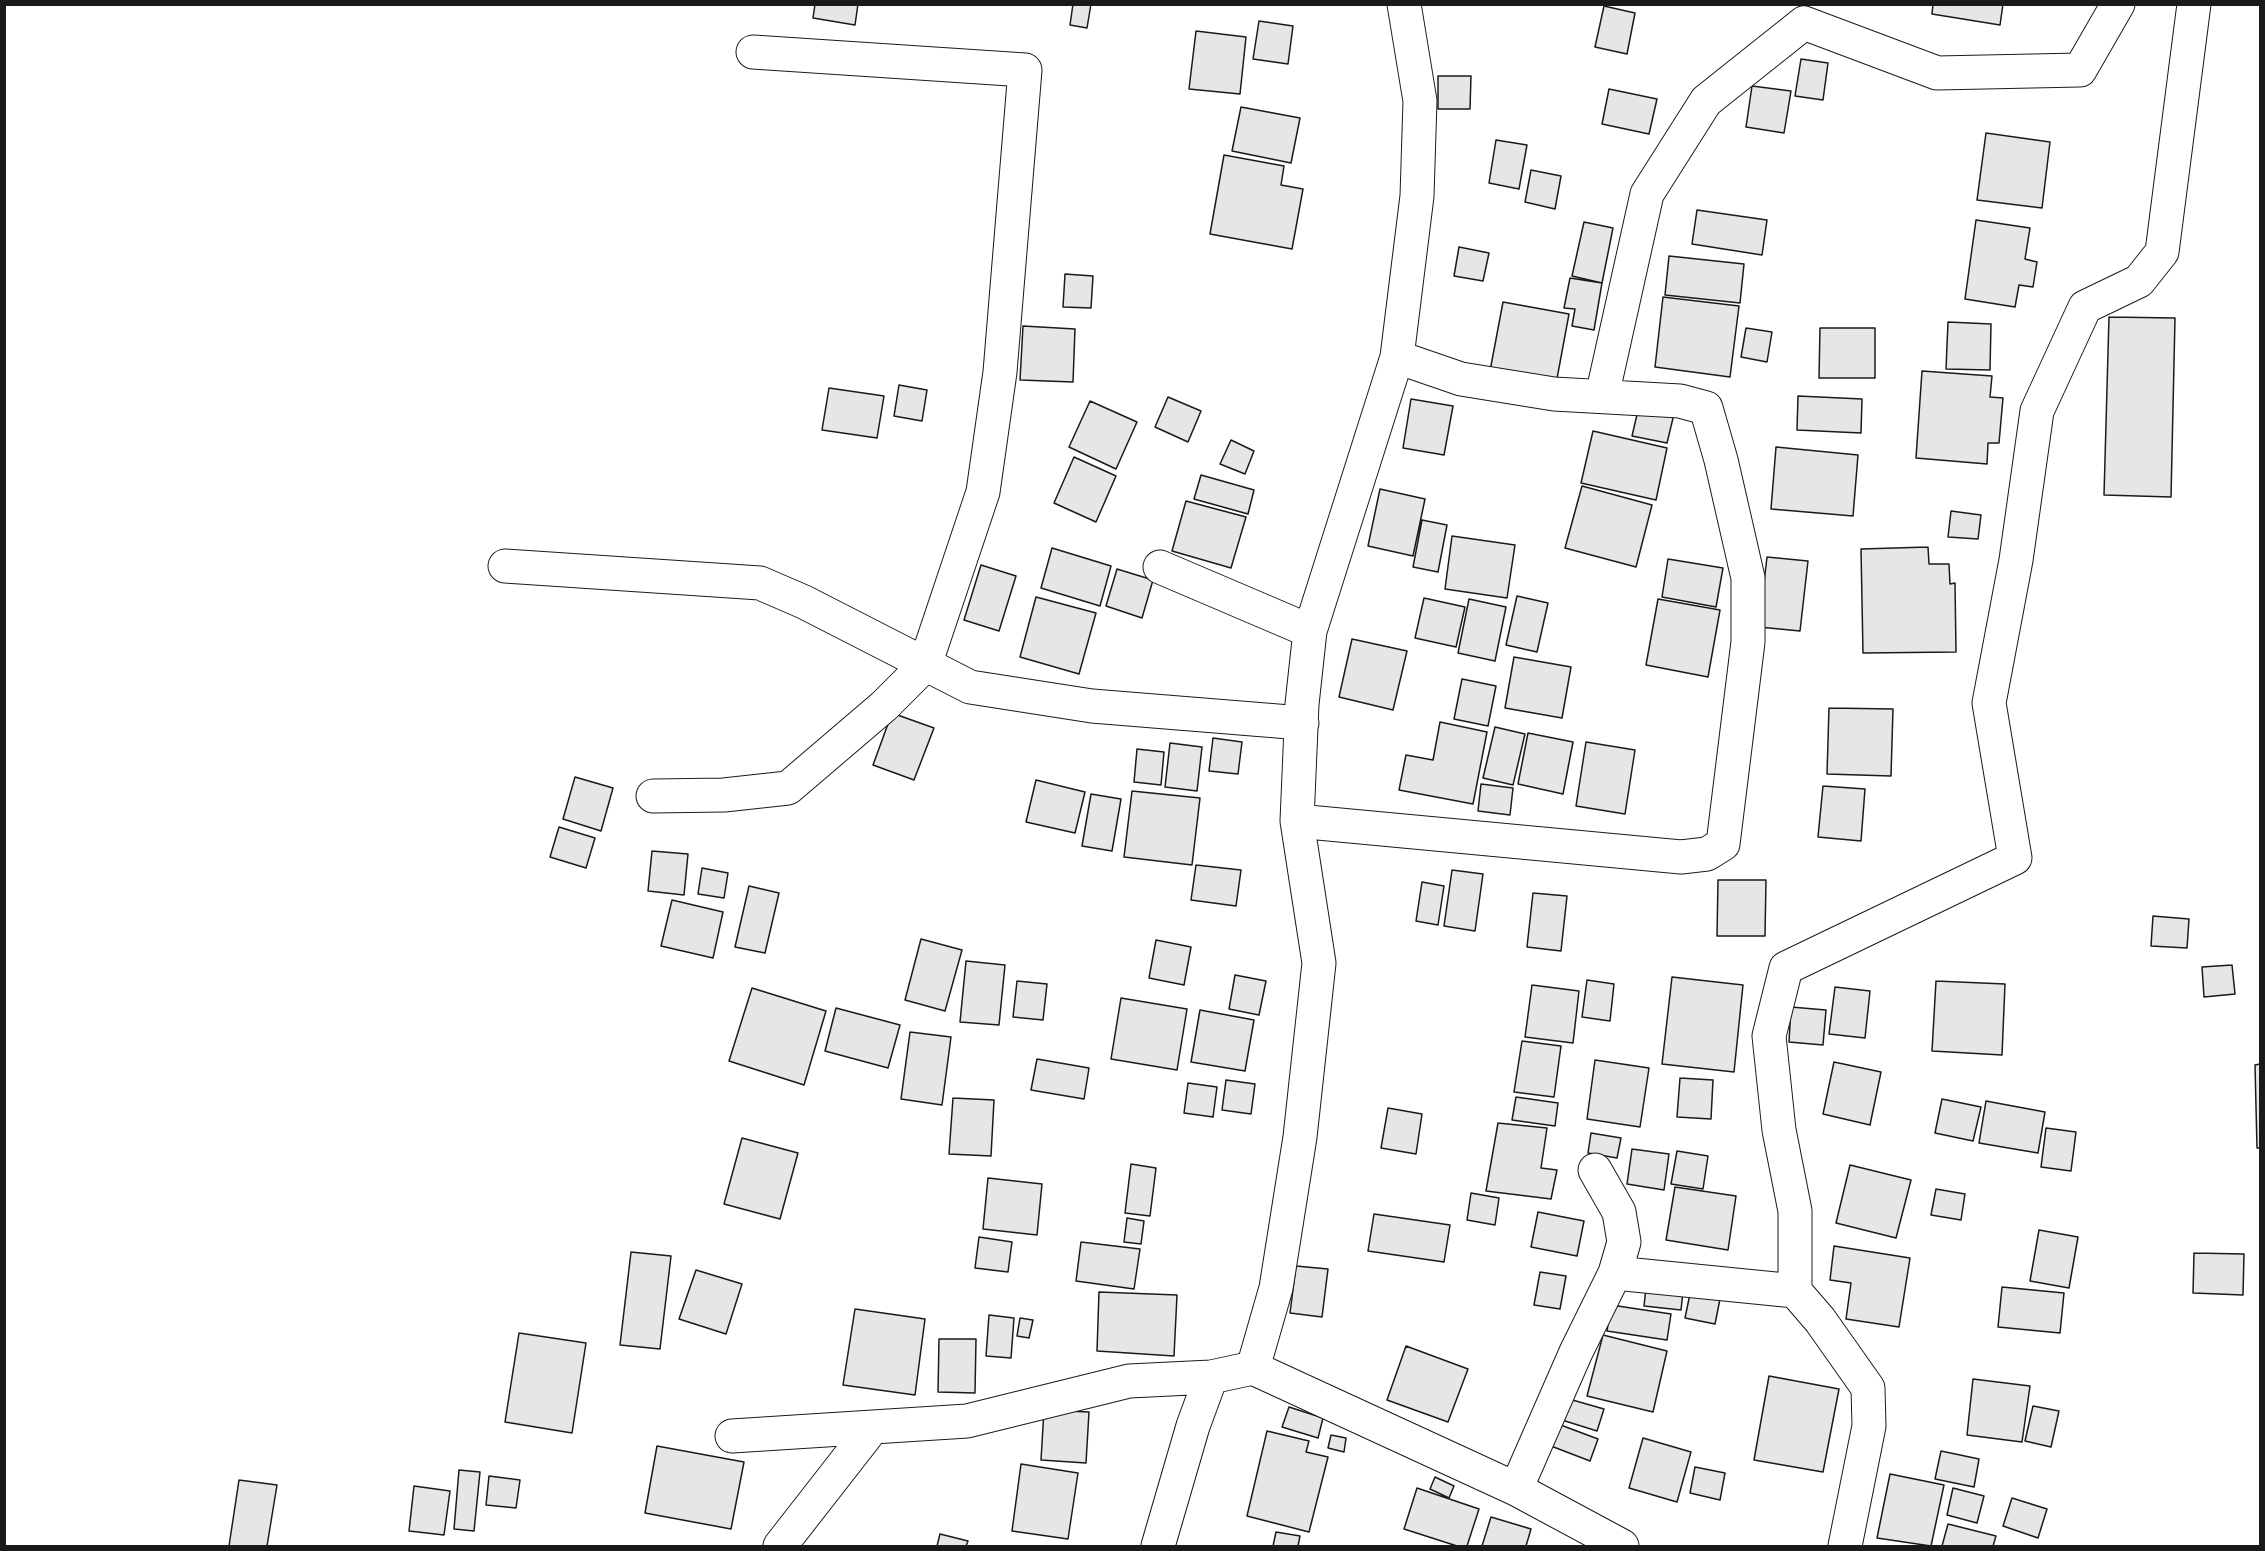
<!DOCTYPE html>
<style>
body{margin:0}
#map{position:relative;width:2265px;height:1551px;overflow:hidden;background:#fff;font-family:"Times New Roman",serif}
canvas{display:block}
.frame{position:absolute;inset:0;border:6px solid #1a1a1a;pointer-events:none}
</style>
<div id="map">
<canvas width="2265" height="1551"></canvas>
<div class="frame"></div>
</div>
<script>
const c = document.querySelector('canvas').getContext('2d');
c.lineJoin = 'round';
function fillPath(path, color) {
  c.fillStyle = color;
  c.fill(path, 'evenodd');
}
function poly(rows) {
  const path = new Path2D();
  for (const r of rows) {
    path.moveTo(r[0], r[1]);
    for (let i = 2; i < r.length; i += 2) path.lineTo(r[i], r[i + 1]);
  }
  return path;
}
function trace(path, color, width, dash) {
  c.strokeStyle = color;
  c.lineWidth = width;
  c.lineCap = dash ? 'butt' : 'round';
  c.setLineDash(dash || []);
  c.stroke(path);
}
const building = poly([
 [815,4,858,4,855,25,813,18,815,4],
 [1073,4,1091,4,1087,28,1070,25,1073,4],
 [1933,4,2003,4,2000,25,1932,14,1933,4],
 [1604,6,1635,13,1627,54,1595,47,1604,6],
 [1259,21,1293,26,1288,64,1253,59,1259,21],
 [1196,31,1246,37,1240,94,1189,89,1196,31],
 [1801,59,1828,63,1823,100,1795,96,1801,59],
 [1438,76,1471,76,1470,109,1438,109,1438,76],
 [1752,86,1791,91,1784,133,1746,127,1752,86],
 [1609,89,1657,99,1649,134,1602,124,1609,89],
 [1241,107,1300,118,1291,163,1232,151,1241,107],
 [1986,133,2050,142,2042,208,1977,200,1986,133],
 [1496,140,1527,145,1519,189,1489,183,1496,140],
 [1224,155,1284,166,1281,185,1303,189,1292,249,1210,234,1224,155],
 [1531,170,1561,176,1555,209,1525,202,1531,170],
 [1697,210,1767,220,1762,255,1692,244,1697,210],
 [1976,220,2030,228,2025,259,2037,262,2033,287,2019,285,2015,307,1965,299,1976,220],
 [1584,222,1613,228,1602,283,1572,276,1584,222],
 [1459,247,1489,253,1483,281,1454,276,1459,247],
 [1669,256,1744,264,1740,303,1665,295,1669,256],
 [1065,274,1093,276,1091,308,1063,307,1065,274],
 [1570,278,1602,283,1594,330,1572,326,1575,309,1564,308,1570,278],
 [1663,297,1739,306,1730,377,1655,367,1663,297],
 [1503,302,1569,314,1556,384,1490,371,1503,302],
 [2109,317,2175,318,2171,497,2104,495,2109,317],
 [1948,322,1991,324,1990,370,1946,369,1948,322],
 [1023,326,1075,329,1073,382,1020,380,1023,326],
 [1746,328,1772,332,1767,362,1741,357,1746,328],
 [1820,328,1875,328,1875,378,1819,378,1820,328],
 [1922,371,1992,376,1990,397,2003,398,1999,443,1988,443,1987,464,1916,458,1922,371],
 [899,385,927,390,922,421,894,416,899,385],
 [829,388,884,396,877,438,822,430,829,388],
 [1798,396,1862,399,1861,433,1797,430,1798,396],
 [1168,397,1201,411,1188,442,1155,427,1168,397],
 [1411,399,1453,406,1444,455,1403,448,1411,399],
 [1090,401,1137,422,1116,469,1069,447,1090,401],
 [1639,406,1674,414,1667,443,1632,436,1639,406],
 [1593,431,1667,448,1656,500,1581,483,1593,431],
 [1231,440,1254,451,1245,474,1220,464,1231,440],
 [1776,447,1858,455,1853,516,1771,509,1776,447],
 [1074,457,1116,476,1096,522,1054,503,1074,457],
 [1201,475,1254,490,1248,514,1194,499,1201,475],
 [1582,486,1652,505,1636,567,1565,548,1582,486],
 [1380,489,1425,499,1413,556,1368,546,1380,489],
 [1186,501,1246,517,1231,568,1172,551,1186,501],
 [1951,511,1981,515,1978,539,1948,537,1951,511],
 [1422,520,1447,525,1438,572,1413,567,1422,520],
 [1452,536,1515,545,1507,598,1445,589,1452,536],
 [1928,547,1929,564,1949,564,1950,584,1955,583,1956,652,1863,653,1861,549,1928,547],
 [1052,548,1111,566,1100,606,1041,588,1052,548],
 [1767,557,1808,561,1800,631,1759,627,1767,557],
 [1668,559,1723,568,1716,607,1662,597,1668,559],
 [981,565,1016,576,999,631,964,620,981,565],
 [1117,569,1153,580,1142,618,1106,606,1117,569],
 [1517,596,1548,603,1537,652,1506,645,1517,596],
 [1036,597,1096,613,1079,674,1020,657,1036,597],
 [1424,598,1465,607,1456,647,1415,638,1424,598],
 [1469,599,1506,607,1495,661,1458,653,1469,599],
 [1658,599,1720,610,1708,677,1646,665,1658,599],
 [1352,639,1407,651,1393,710,1339,697,1352,639],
 [1514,657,1571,667,1562,718,1505,708,1514,657],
 [1462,679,1496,686,1488,726,1454,719,1462,679],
 [1829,708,1893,709,1891,776,1827,774,1829,708],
 [892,713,934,728,914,780,873,765,892,713],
 [1440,722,1487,732,1473,804,1399,790,1406,755,1433,760,1440,722],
 [1495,727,1525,734,1513,785,1483,778,1495,727],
 [1528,733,1573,742,1563,794,1518,784,1528,733],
 [1213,738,1242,742,1238,774,1209,771,1213,738],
 [1586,742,1635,750,1625,814,1576,806,1586,742],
 [1170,743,1202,747,1197,791,1165,787,1170,743],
 [1137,749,1164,752,1161,785,1134,782,1137,749],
 [575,777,613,788,601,831,563,819,575,777],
 [1036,780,1085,792,1075,833,1026,822,1036,780],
 [1481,784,1513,788,1510,815,1478,811,1481,784],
 [1823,786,1865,789,1861,841,1818,837,1823,786],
 [1132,791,1200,798,1192,865,1124,857,1132,791],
 [1091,794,1121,799,1112,851,1082,846,1091,794],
 [559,827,595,838,586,868,550,857,559,827],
 [652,851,688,854,684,895,648,891,652,851],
 [1196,865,1241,870,1236,906,1191,900,1196,865],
 [702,868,728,873,724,898,698,894,702,868],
 [1452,870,1483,874,1475,931,1444,926,1452,870],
 [1718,880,1766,880,1765,936,1717,936,1718,880],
 [1422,882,1444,886,1438,925,1416,921,1422,882],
 [749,886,779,893,765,953,735,947,749,886],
 [1533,893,1567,896,1561,951,1527,947,1533,893],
 [672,900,723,912,713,958,661,946,672,900],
 [2153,916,2189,919,2187,948,2151,946,2153,916],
 [921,939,962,950,945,1011,905,1000,921,939],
 [1156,940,1191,947,1184,985,1149,978,1156,940],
 [966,961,1005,965,999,1025,960,1022,966,961],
 [2232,965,2235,994,2204,997,2202,967,2232,965],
 [1235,975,1266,981,1259,1015,1229,1009,1235,975],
 [1672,977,1743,985,1734,1072,1662,1064,1672,977],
 [1587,980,1614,984,1610,1021,1582,1017,1587,980],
 [1017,981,1047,984,1043,1020,1013,1017,1017,981],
 [1936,981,2005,984,2002,1055,1932,1051,1936,981],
 [1532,985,1579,991,1573,1043,1525,1037,1532,985],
 [1835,987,1870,991,1865,1038,1829,1034,1835,987],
 [752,988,826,1011,804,1085,729,1061,752,988],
 [1121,998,1187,1009,1177,1070,1111,1059,1121,998],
 [1791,1007,1826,1010,1823,1045,1789,1042,1791,1007],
 [836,1008,900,1025,888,1068,825,1051,836,1008],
 [1200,1010,1254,1020,1245,1071,1191,1062,1200,1010],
 [910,1032,951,1037,942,1105,901,1099,910,1032],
 [1522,1041,1561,1046,1554,1097,1514,1092,1522,1041],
 [1037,1059,1089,1068,1084,1099,1031,1090,1037,1059],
 [1595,1060,1649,1068,1640,1127,1587,1119,1595,1060],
 [1834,1062,1881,1072,1870,1125,1823,1114,1834,1062],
 [2260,1064,2260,1148,2257,1148,2255,1065,2260,1064],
 [1680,1078,1713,1080,1711,1119,1677,1117,1680,1078],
 [1226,1080,1255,1084,1251,1114,1222,1110,1226,1080],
 [1188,1083,1217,1087,1213,1117,1184,1113,1188,1083],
 [1516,1097,1558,1103,1555,1126,1512,1120,1516,1097],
 [953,1098,994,1100,991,1156,949,1154,953,1098],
 [1942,1099,1981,1107,1973,1141,1935,1133,1942,1099],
 [1986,1101,2045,1112,2038,1153,1979,1143,1986,1101],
 [1388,1108,1422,1114,1416,1154,1381,1148,1388,1108],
 [1498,1123,1547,1128,1541,1168,1557,1170,1551,1199,1486,1191,1498,1123],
 [2046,1128,2076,1132,2071,1171,2041,1167,2046,1128],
 [1591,1133,1621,1138,1617,1158,1588,1153,1591,1133],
 [742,1138,798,1153,780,1219,724,1204,742,1138],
 [1632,1149,1669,1154,1664,1190,1627,1184,1632,1149],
 [1677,1151,1708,1156,1703,1189,1671,1184,1677,1151],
 [1131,1164,1156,1168,1150,1216,1125,1213,1131,1164],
 [1850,1165,1911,1180,1896,1238,1836,1223,1850,1165],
 [988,1178,1042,1184,1037,1235,983,1229,988,1178],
 [1675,1187,1736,1196,1728,1250,1666,1240,1675,1187],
 [1936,1189,1965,1194,1961,1220,1931,1215,1936,1189],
 [1471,1193,1499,1198,1495,1225,1467,1220,1471,1193],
 [1538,1212,1584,1221,1577,1256,1531,1247,1538,1212],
 [1374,1214,1450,1225,1444,1262,1368,1251,1374,1214],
 [1127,1218,1144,1221,1141,1244,1124,1242,1127,1218],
 [2039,1230,2078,1237,2069,1288,2030,1281,2039,1230],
 [979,1237,1012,1242,1008,1272,975,1268,979,1237],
 [1081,1242,1140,1249,1134,1289,1076,1281,1081,1242],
 [1834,1246,1910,1258,1899,1327,1846,1319,1851,1283,1830,1280,1834,1246],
 [631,1252,671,1256,660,1349,620,1345,631,1252],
 [2194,1253,2244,1254,2243,1295,2193,1293,2194,1253],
 [1296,1266,1328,1269,1322,1317,1290,1313,1296,1266],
 [696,1270,742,1284,726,1334,679,1319,696,1270],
 [1540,1272,1566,1276,1560,1309,1534,1305,1540,1272],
 [1647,1279,1684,1282,1681,1310,1644,1306,1647,1279],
 [1692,1284,1722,1289,1715,1324,1685,1318,1692,1284],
 [2002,1287,2064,1293,2060,1333,1998,1327,2002,1287],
 [1099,1292,1177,1295,1174,1356,1097,1351,1099,1292],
 [1611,1305,1671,1314,1667,1340,1607,1331,1611,1305],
 [855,1309,925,1319,915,1395,843,1385,855,1309],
 [989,1315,1014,1318,1011,1358,986,1356,989,1315],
 [1020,1318,1033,1320,1029,1338,1017,1336,1020,1318],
 [519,1333,586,1343,572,1433,505,1422,519,1333],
 [1603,1335,1667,1351,1653,1412,1587,1396,1603,1335],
 [939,1339,976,1339,975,1393,938,1392,939,1339],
 [1406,1346,1468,1369,1448,1422,1387,1400,1406,1346],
 [1769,1376,1839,1389,1823,1472,1754,1460,1769,1376],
 [1973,1379,2030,1386,2022,1442,1967,1435,1973,1379],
 [1569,1399,1604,1409,1597,1431,1562,1420,1569,1399],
 [2033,1406,2059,1411,2051,1447,2025,1441,2033,1406],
 [1289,1407,1323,1418,1318,1438,1282,1427,1289,1407],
 [1044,1410,1089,1412,1086,1463,1041,1460,1044,1410],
 [1558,1424,1598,1439,1590,1461,1551,1446,1558,1424],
 [1267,1431,1309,1441,1306,1452,1328,1457,1309,1532,1247,1516,1267,1431],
 [1331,1435,1346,1438,1344,1452,1328,1448,1331,1435],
 [1643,1438,1691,1452,1677,1502,1629,1488,1643,1438],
 [657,1446,744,1462,731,1529,645,1513,657,1446],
 [1941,1451,1979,1459,1974,1487,1935,1479,1941,1451],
 [1021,1464,1078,1473,1068,1539,1012,1531,1021,1464],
 [1695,1467,1725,1473,1720,1500,1690,1493,1695,1467],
 [459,1470,480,1472,474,1531,454,1529,459,1470],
 [1890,1474,1944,1485,1931,1546,1877,1538,1890,1474],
 [489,1476,520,1480,516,1508,486,1505,489,1476],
 [1435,1477,1454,1486,1449,1498,1430,1489,1435,1477],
 [239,1480,277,1485,267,1546,229,1546,239,1480],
 [414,1486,450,1491,444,1535,409,1531,414,1486],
 [1417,1488,1479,1509,1467,1546,1457,1546,1404,1529,1417,1488],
 [1953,1488,1984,1496,1977,1523,1947,1515,1953,1488],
 [2012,1498,2047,1509,2038,1538,2003,1526,2012,1498],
 [1491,1517,1531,1529,1526,1546,1482,1546,1491,1517],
 [1948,1524,1996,1536,1993,1546,1942,1546,1948,1524],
 [1276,1532,1300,1536,1298,1546,1273,1546,1276,1532],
 [940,1534,968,1541,966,1546,937,1546,940,1534]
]);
const minor = poly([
 [1602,396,1647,194,1706,101,1804,23,1937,73,2080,70,2118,4],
 [505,566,760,583,804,602,970,687,1092,706,1302,723],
 [1160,567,1310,631],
 [653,796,724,795,788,788,884,706,925,665,983,492,1000,372,1025,70,753,52],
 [1297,821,1681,857,1707,854,1723,844,1748,642,1748,578,1721,460,1706,408,1680,401,1554,394,1461,379,1397,357],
 [1615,1273,1795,1291],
 [1253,1368,1516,1489,1622,1546],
 [732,1436,967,1421,1129,1381,1211,1377],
 [1516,1489,1576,1352,1615,1273,1624,1242,1619,1212,1595,1170],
 [780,1546,872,1428],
 [1158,1546,1193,1426,1211,1377,1253,1368,1276,1288,1300,1137,1319,963,1297,821,1302,704,1310,631,1397,357,1417,196,1420,101,1404,4],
 [1845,1546,1869,1426,1868,1388,1820,1320,1795,1291,1795,1211,1779,1130,1769,1036,1786,968,2015,858,1989,703,2016,560,2037,411,2085,307,2139,281,2162,252,2194,4]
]);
fillPath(building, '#e6e6e6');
trace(building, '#1a1a1a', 1.5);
trace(minor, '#1a1a1a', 35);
trace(minor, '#fff', 33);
</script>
